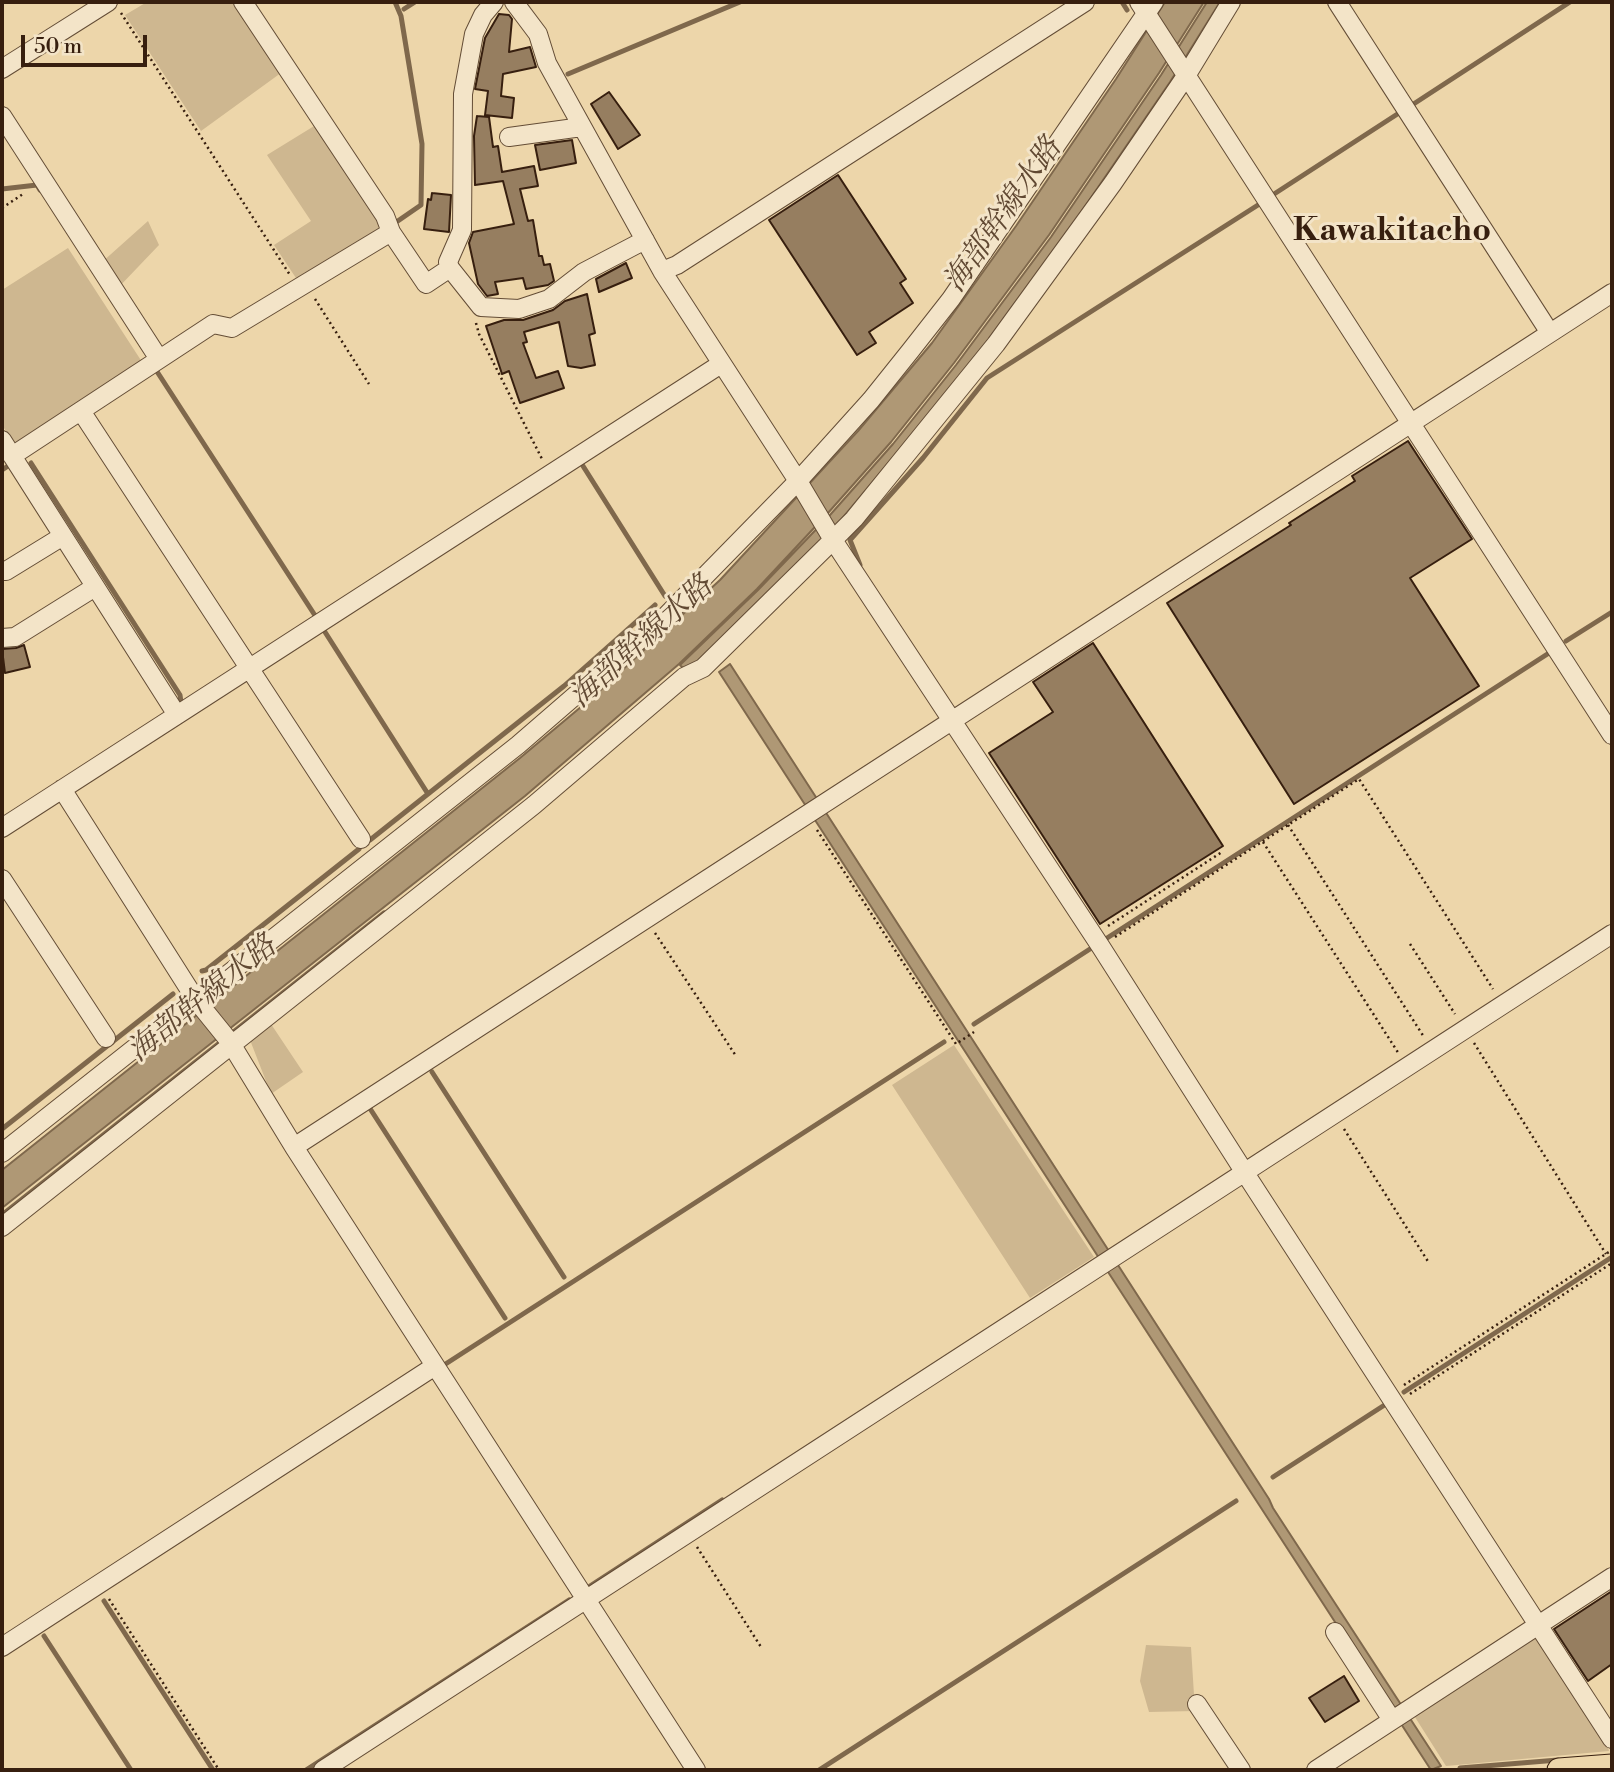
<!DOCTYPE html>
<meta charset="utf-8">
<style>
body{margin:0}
#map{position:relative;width:1614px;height:1772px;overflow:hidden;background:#edd6aa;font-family:"Libre Bodoni",serif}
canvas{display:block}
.frame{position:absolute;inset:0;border:4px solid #371f0f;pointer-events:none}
.scale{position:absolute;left:21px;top:35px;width:126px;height:32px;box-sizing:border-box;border:4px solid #371f0f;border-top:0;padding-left:9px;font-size:21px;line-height:24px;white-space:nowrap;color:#371f0f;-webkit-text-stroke:5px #f3e4c8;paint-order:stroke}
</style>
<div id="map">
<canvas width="1614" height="1772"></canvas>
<div class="frame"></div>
<div class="scale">50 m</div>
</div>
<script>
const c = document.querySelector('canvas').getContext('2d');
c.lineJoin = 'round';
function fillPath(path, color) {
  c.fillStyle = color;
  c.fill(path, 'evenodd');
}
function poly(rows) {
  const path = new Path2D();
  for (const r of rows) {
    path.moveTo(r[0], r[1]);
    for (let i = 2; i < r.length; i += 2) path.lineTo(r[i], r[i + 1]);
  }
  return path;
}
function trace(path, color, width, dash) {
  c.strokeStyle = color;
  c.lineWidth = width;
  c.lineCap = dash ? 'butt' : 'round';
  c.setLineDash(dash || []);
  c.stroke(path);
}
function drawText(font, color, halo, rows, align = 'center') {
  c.font = font + ' "Libre Bodoni","Noto Serif JP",serif';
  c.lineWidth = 6;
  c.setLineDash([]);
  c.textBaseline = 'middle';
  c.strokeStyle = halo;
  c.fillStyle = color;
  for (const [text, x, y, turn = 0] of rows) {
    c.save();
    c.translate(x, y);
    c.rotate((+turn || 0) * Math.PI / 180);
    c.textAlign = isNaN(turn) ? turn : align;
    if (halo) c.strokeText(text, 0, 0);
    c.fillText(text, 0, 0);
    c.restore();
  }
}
const green = poly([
 [147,2,239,2,285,70,201,131,125,15],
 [319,123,386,226,298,281,274,245,311,221,267,155],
 [148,221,159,245,117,289,101,263],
 [68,248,144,365,17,448,2,425,2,290],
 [271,1024,303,1072,271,1094,250,1040],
 [954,1045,1094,1257,1030,1298,892,1085],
 [1532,1637,1539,1637,1607,1744,1609,1751,1446,1766,1413,1714],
 [1146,1645,1191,1647,1195,1711,1149,1712,1140,1681]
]);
const water = poly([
 [1165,2,1204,2,1159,73,1049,235,954,363,891,442,828,513,757,589,679,664,525,796,2,1208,2,1170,520,758,594,696,720,580,858,431,932,343,1016,226,1116,79,1165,2],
 [1207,2,1220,2,1170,82,1062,240,967,369,840,521,769,596,701,661,684,669,680,665,758,590,830,515,893,444,956,365,1051,237,1161,75,1207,2],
 [730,664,1269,1499,1273,1508,1441,1766,1431,1770,719,672,730,664]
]);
const stream = poly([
 [1122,2,1127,10],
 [404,9,415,2],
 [568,74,740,2],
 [1412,105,1570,2],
 [2,189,37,185,40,190],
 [1271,196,1399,113],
 [392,225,421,205,422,144,401,16,395,2],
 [156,370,316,617],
 [31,463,180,695,181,702],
 [583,466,665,596],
 [2,470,8,466],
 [860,565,850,540,923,458,987,378,1258,205],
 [325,632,428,794],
 [1566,641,1612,612],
 [370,840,564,686,655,605],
 [1104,940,1549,653],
 [202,971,206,970,359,849],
 [974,1024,1090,949],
 [432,1072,564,1277],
 [369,1107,505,1318],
 [2,1129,173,994],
 [2,1215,384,913],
 [444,1365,944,1042],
 [1404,1392,1612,1257],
 [1273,1477,1383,1406],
 [590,1586,722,1500],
 [104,1601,213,1770],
 [44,1636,131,1770],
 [1460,1768,1558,1760],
 [306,1770,569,1600],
 [819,1770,1236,1501]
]);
const building = poly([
 [499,14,509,15,512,19,509,52,530,47,536,67,503,74,501,96,514,98,512,118,485,115,488,91,475,89,485,38,499,14],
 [609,92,640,135,618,149,591,104,609,92],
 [477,116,489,117,493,147,498,146,502,172,534,166,538,186,520,189,528,221,533,220,539,256,542,256,544,265,550,264,554,281,548,285,526,289,523,278,495,282,498,294,487,296,478,284,469,243,473,232,514,224,503,181,475,185,474,136,477,116],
 [572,140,576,163,540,170,535,145,572,140],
 [838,175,906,279,900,283,913,303,869,332,876,343,857,355,769,220,838,175],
 [432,193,451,195,449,232,424,229,428,199,431,200,432,193],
 [626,263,632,278,599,292,596,279,626,263],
 [587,294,595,333,589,335,595,365,581,368,568,366,559,322,524,332,527,342,523,343,536,378,558,371,564,388,520,403,509,371,502,374,486,326,504,320,523,320,553,310,565,301,587,294],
 [1408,441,1472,539,1410,578,1479,686,1294,804,1167,603,1291,525,1289,523,1355,481,1352,476,1408,441],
 [1093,643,1223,846,1100,924,989,753,1053,712,1033,682,1093,643],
 [24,645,30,667,5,673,2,649,16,648,24,645],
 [1612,1591,1612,1664,1588,1681,1554,1629,1612,1591],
 [1344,1676,1359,1701,1325,1722,1309,1698,1344,1676]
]);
const path = poly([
 [121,13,290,275],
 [2,208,23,194],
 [315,299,369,384],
 [476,323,479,334,542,459],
 [1288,825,1424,1037],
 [817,830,956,1044,974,1032],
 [1263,842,1399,1054],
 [1108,926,1222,852],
 [655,933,736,1056],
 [1115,937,1359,779,1493,989],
 [1410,944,1455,1014],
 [1474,1043,1606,1254],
 [1344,1129,1429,1263],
 [1404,1385,1612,1250],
 [1410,1394,1612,1263],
 [697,1547,761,1647],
 [109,1599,219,1770]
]);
const minor = poly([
 [494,2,483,15,474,34,463,94,462,230,448,262,450,268,481,307,519,309,549,299,584,272,645,240],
 [514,2,538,34,547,63,662,271,798,481,833,540,1101,947,1245,1173,1612,1739],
 [1139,2,1612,735],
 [1337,2,1550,333],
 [2,69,108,2],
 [2,116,159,359],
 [509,137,582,127],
 [391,232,426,284,450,268],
 [662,271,677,265,1085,2],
 [81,411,361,839],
 [2,440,177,715],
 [12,456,213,324,232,328,391,232,385,216,243,2],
 [2,571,6,571,63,536],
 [2,638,15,637,95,587],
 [62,789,196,1000,230,1042,294,1147,696,1770],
 [2,828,721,364],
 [2,879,106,1038],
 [294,1147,1612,293],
 [2,1153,518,745,659,623,798,481,871,400,911,350,951,299,1154,2],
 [2,1227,534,805,684,677,703,668,833,540,854,519,996,344,1113,183,1186,76,1231,2],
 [1335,1632,1392,1720],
 [2,1647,435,1366],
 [1197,1704,1241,1770],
 [323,1770,1612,934],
 [1316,1770,1612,1577]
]);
const major = poly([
 [1559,1770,1612,1766]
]);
const waterNames = [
 ["海部幹線水路",1004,216,-55],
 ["海部幹線水路",642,643,-42],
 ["海部幹線水路",203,1000,-39]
];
const quarterNames = [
 ["Kawakitacho",1392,232]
];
fillPath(green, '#ceb790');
fillPath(water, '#af9875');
trace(water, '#7f684c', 2);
trace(stream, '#7f684c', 5);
fillPath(building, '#967e60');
trace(building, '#371f0f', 2);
trace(minor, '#644d36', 20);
trace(major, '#371f0f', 25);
trace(path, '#371f0f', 2.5, [2, 3.5]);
trace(minor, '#f3e4c8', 18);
trace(major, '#edd6aa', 23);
drawText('italic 30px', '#614933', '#f3e4c8', waterNames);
drawText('bold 32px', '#371f0f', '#f3e4c8', quarterNames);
</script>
